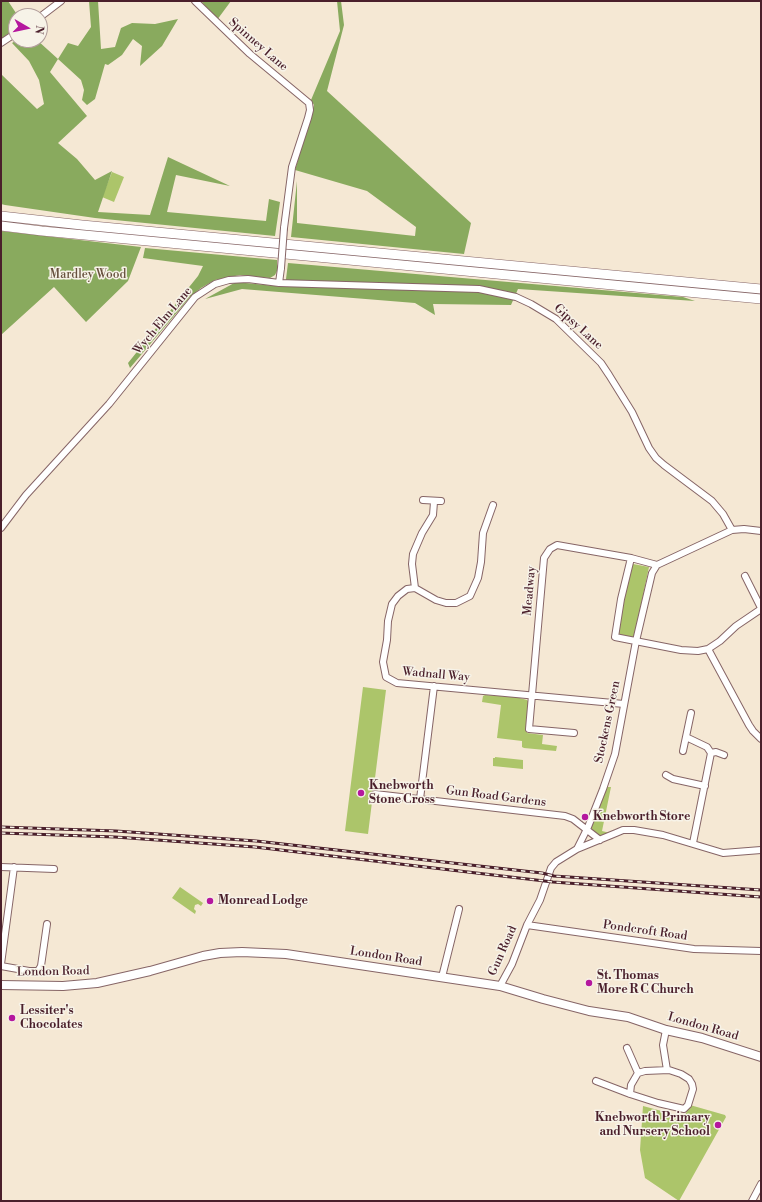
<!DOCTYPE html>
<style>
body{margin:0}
#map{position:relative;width:762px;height:1202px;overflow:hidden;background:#f5e8d4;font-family:"Libre Bodoni",serif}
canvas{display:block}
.frame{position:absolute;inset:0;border:2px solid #4a1f2b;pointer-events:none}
.north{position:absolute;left:8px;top:8px;width:40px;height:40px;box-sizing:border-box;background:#f7f3e8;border:1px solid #b29e9c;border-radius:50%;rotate:99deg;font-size:11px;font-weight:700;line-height:16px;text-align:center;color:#4a1f2b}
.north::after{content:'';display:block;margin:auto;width:14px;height:18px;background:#b5179e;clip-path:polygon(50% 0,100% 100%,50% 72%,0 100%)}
</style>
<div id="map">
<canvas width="762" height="1202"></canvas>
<div class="frame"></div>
<div class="north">N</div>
</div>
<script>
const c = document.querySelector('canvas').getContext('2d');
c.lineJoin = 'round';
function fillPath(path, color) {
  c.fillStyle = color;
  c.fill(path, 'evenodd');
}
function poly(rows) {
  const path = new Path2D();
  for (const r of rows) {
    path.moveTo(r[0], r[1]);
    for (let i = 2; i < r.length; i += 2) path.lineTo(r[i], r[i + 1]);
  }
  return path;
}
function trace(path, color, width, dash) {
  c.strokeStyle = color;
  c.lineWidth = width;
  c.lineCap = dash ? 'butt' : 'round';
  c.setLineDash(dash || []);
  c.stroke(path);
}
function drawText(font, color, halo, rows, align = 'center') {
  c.font = font + ' "Libre Bodoni",serif';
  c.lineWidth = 3;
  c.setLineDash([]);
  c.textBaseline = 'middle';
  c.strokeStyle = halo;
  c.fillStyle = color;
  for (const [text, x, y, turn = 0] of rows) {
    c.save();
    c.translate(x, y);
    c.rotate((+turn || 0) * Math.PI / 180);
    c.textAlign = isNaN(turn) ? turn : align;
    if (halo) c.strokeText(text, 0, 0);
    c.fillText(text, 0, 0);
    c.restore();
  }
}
const green = poly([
 [112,172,124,177,114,202,102,197],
 [633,564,649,567,634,638,618,635,623,597],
 [363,687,386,690,368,834,345,831],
 [485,695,516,697,527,700,530,704,527,733,543,735,542,744,557,746,556,751,524,748,522,747,522,741,497,738,501,705,482,702,483,696],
 [495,757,523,760,523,769,493,766,493,758,495,758],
 [606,787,611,787,602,831,610,833,599,836,592,830,592,825],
 [180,887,203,903,201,906,198,904,195,905,194,909,196,911,195,914,172,898],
 [690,1105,725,1115,726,1117,679,1201,645,1178,640,1150,643,1106,684,1117]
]);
const forest = poly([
 [1,1,8,1,18,16,16,16,16,28,1,39],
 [89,1,98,1,101,49,115,47,121,28,132,23,155,24,178,19,162,46,140,66,142,46,133,39,122,55,108,65,105,64,95,99,87,105,82,100,84,90,81,80,58,59,50,72,87,116,58,143,77,159,95,180,112,171,98,212,150,215,168,157,230,186,176,175,167,212,266,221,269,199,280,202,275,236,95,218,5,205,1,204,1,74,37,109,44,104,39,80,29,61,12,43,17,40,37,40,58,59,68,43,78,46,91,27],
 [201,1,231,1,217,20],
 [337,1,341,1,344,25,327,91,471,223,464,254,291,237,297,181,297,223,415,236,416,227,367,191,295,170,314,105,311,100,340,31],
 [1,231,141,247,128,281,86,322,54,287,1,335],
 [145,248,277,260,277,271,275,275,270,278,240,275,215,280,201,288,190,297,130,368,128,363,198,276,203,266,143,258],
 [288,263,683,297,695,301,518,289,511,305,433,304,435,315,415,303,242,289,205,299,236,282,285,287]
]);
const minor = poly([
 [195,1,250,54,309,103,310,110,308,118,292,167,284,228],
 [40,17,61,1],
 [1,43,16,33],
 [279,283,281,268],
 [423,500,441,501],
 [493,505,483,533,481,562,478,578,470,596,456,603,446,603,436,600,415,588,407,589,398,596,392,604,388,621,387,640,383,662,386,677,397,683,624,704],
 [1,528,26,495,109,404,195,297,215,284,229,280,248,279,279,283,479,289,516,297,531,304,556,319,601,363,609,375,632,412,649,448,656,458,664,465,712,501,723,514,732,530],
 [631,558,621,599,615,637,681,650,698,651,708,649,749,725,753,731,761,739],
 [745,576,761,608],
 [415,588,412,564,413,554,422,533,433,515,434,502],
 [708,649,720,641,736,626,761,609],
 [574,733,529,729,544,558,550,549,557,545,631,558,657,565],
 [686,737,707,747,711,753,716,752,724,755],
 [683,751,691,713],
 [666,775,673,779,705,786],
 [375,794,565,816,573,819,600,840],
 [420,799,434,686],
 [693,843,711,753],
 [577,849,588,827,603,789,615,754,636,641,652,573,657,565,732,530,744,529,761,531],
 [1,867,54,869],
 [527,925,694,949,761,951],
 [1,964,14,867],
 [1,966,29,971,38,971,41,966,47,924],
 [442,977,459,909],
 [500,986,512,964,527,925,540,900,551,868,556,862,577,849,616,833,623,830,634,830,663,835,723,853,761,850],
 [666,1030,663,1045,667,1070],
 [627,1048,638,1073],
 [596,1081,630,1094,658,1103,684,1109,688,1105,693,1089,692,1084,689,1079,681,1074,669,1070,645,1071,638,1073,631,1085,630,1094],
 [752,1201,761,1184]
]);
const major = poly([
 [1,985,63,986,97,983,150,971,203,956,220,953,242,952,286,954,500,986,543,999,589,1011,628,1017,666,1030,702,1038,761,1057]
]);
const highway = poly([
 [1,216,82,225,761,289],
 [1,226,42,231,761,299]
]);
const rail = poly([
 [1,827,116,831,256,841,542,873,554,876,761,890],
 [1,833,115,837,255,847,553,882,761,897]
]);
const minorBridge = poly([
 [281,268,284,228]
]);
const markers = [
 [361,793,4,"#b5179e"],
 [585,817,4,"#b5179e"],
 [210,901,4,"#b5179e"],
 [589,983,4,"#b5179e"],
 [12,1018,4,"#b5179e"],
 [718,1125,4,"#b5179e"]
];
const streetNames = [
 ["Spinney Lane",258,45,41],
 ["Wych Elm Lane",163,321,-50],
 ["Gipsy Lane",578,327,42],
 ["Meadway",530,591,-85],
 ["Wadnall Way",436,675,5],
 ["Stockens Green",608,722,-78],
 ["Gun Road Gardens",496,797,7],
 ["Pondcroft Road",645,931,8],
 ["Gun Road",503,951,-66],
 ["London Road",386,957,9],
 ["London Road",53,972,-1],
 ["London Road",703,1027,16]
];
const parkNames = [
 ["Mardley Wood",88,275]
];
const poiNames = [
 ["Knebworth",369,786],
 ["Stone Cross",369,800],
 ["Knebworth Store",593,817],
 ["Monread Lodge",218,901],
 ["St. Thomas",597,976],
 ["More R C Church",597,990],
 ["Lessiter's",20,1011],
 ["Chocolates",20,1025],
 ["Knebworth Primary",710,1118,"right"],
 ["and Nursery School",710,1132,"right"]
];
fillPath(green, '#acc56a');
fillPath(forest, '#89aa5e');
trace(minor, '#866566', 8);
trace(major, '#866566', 10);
trace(highway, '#866566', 10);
trace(minor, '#fff', 6);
trace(major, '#fff', 8);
trace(highway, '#fff', 9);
trace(rail, '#4a1f2b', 3);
trace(rail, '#f7f3e8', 1.5, [4.5]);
trace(minorBridge, '#866566', 8, []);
trace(minorBridge, '#fff', 6);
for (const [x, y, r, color] of markers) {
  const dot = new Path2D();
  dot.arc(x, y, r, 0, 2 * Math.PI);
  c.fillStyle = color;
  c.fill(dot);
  trace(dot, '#f7f3e8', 1.5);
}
drawText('12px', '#4a1f2b', '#f7f3e8', streetNames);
drawText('12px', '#67513e', '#f7f3e8', parkNames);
drawText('bold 12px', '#4a1f2b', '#f7f3e8', poiNames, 'left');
</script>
